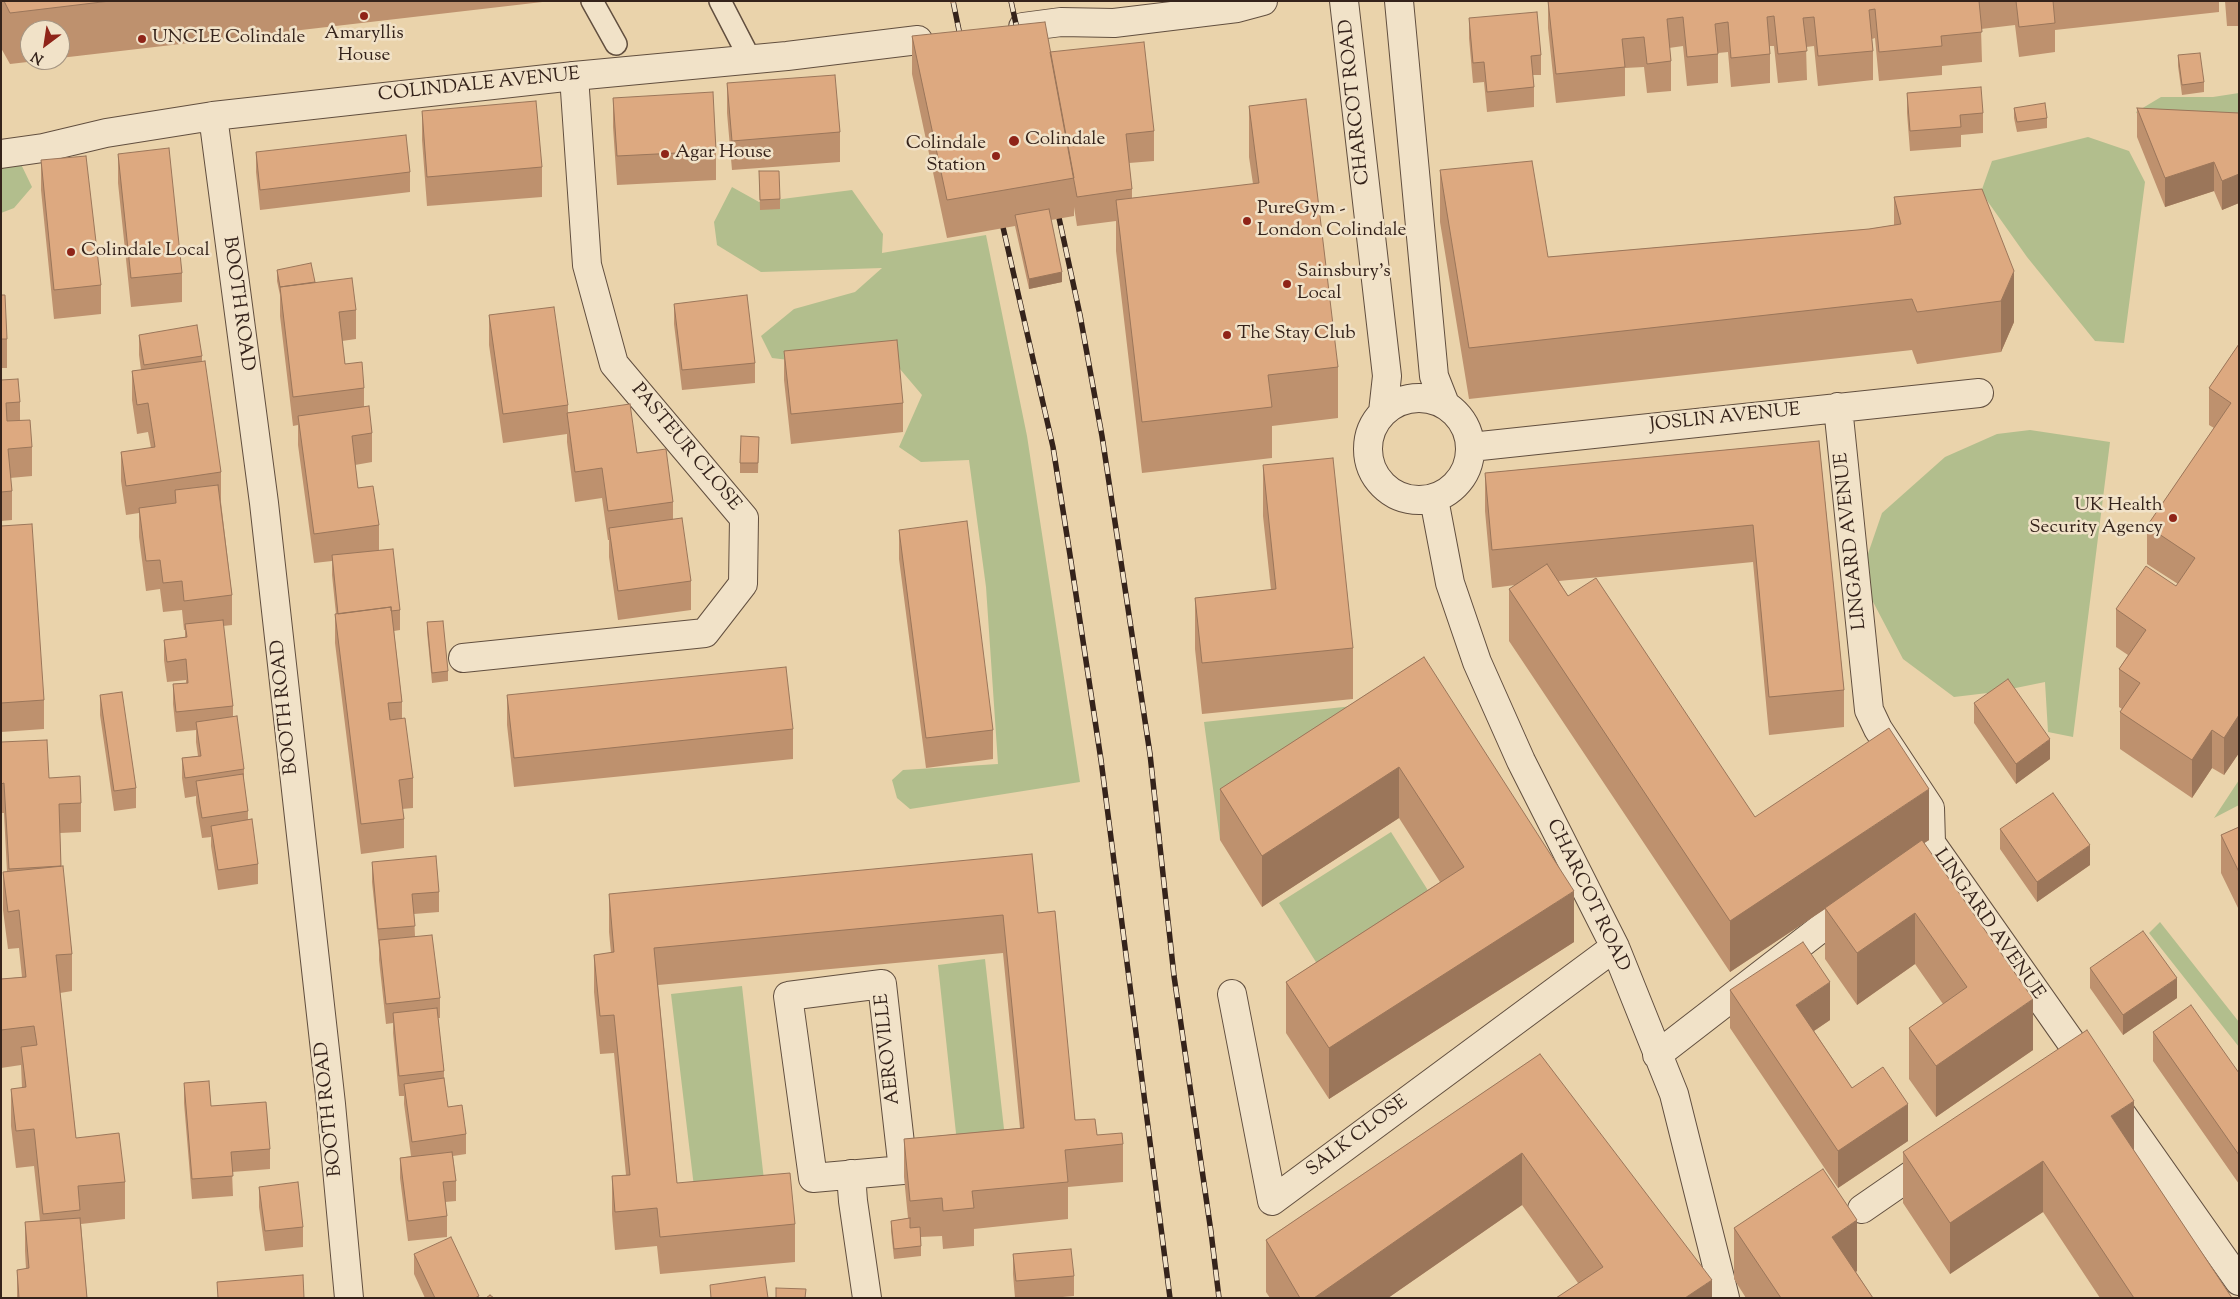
<!DOCTYPE html>
<style>
body{margin:0}
#map{position:relative;width:2240px;height:1299px;overflow:hidden;background:#ead3ab;font-family:"Sorts Mill Goudy",serif}
canvas{display:block}
.frame{position:absolute;inset:0;border:2px solid #35231b;pointer-events:none}
.north{position:absolute;left:20px;top:20px;width:50px;height:50px;box-sizing:border-box;background:#f1e2c8;border:1px solid #a69683;border-radius:50%;rotate:211deg;font-size:14px;font-weight:700;line-height:20px;text-align:center;color:#35231b}
.north::after{content:'';display:block;margin:auto;width:18px;height:22px;background:#8f2418;clip-path:polygon(50% 0,100% 100%,50% 72%,0 100%)}
</style>
<div id="map">
<canvas width="2240" height="1299"></canvas>
<div class="frame"></div>
<div class="north">N</div>
</div>
<script>
const c = document.querySelector('canvas').getContext('2d');
c.lineJoin = 'round';
function fillPath(path, color) {
  c.fillStyle = color;
  c.fill(path, 'evenodd');
}
function poly(rows) {
  const path = new Path2D();
  for (const r of rows) {
    if (r.length === 3) {
      path.moveTo(r[0] + r[2], r[1]);
      path.arc(r[0], r[1], r[2], 0, 2 * Math.PI);
      continue;
    }
    path.moveTo(r[0], r[1]);
    for (let i = 2; i < r.length; i += 2) path.lineTo(r[i], r[i + 1]);
  }
  return path;
}
function trace(path, color, width, dash) {
  c.strokeStyle = color;
  c.lineWidth = width;
  c.lineCap = dash ? 'butt' : 'round';
  c.setLineDash(dash || []);
  c.stroke(path);
}
function drawText(font, color, halo, rows, align = 'center') {
  c.font = font + ' "Sorts Mill Goudy",serif';
  c.lineWidth = 5;
  c.setLineDash([]);
  c.textBaseline = 'middle';
  c.strokeStyle = halo;
  c.fillStyle = color;
  for (const [text, x, y, turn = 0] of rows) {
    c.save();
    c.translate(x, y);
    c.rotate((+turn || 0) * Math.PI / 180);
    c.textAlign = isNaN(turn) ? turn : align;
    if (halo) c.strokeText(text, 0, 0);
    c.fillText(text, 0, 0);
    c.restore();
  }
}
const green = poly([
 [2239,93,2239,136,2149,133,2136,112,2161,97,2213,97],
 [2088,137,2129,151,2145,182,2124,343,2095,341,2027,257,1981,192,1992,161],
 [19,160,32,187,14,208,1,213,1,163],
 [732,187,759,202,852,190,883,234,882,253,986,235,1027,436,1080,782,910,809,897,798,892,780,903,770,998,764,986,587,969,460,921,462,899,447,922,395,894,362,839,366,772,358,761,336,794,309,855,292,882,268,761,272,717,245,714,222],
 [2030,430,2110,442,2073,737,2048,732,2045,682,1996,692,1954,697,1903,659,1860,577,1882,513,1945,457,1997,434],
 [1353,706,1220,840,1204,722],
 [2239,780,2239,805,2214,818],
 [1391,832,1448,922,1336,994,1279,903],
 [2160,922,2239,1022,2239,1047,2149,933],
 [985,959,1006,1147,958,1152,938,965],
 [742,986,764,1180,694,1187,671,994]
]);
const pedestrian = poly([
 [592,1,616,44],
 [720,1,750,59]
]);
const minor = poly([
 [1344,1,1387,376,1383,412],
 [1399,1,1434,376,1445,404],
 [1419,449,51],
 [1838,407,1869,710,1878,729,1930,808,1931,843,2239,1281],
 [1471,447,1979,393],
 [1434,499,1450,583,1477,662,1521,761,1615,947,1674,1094,1725,1298],
 [463,658,705,633,743,584,744,518,614,364,587,265,574,76],
 [882,984,903,1170,813,1178,788,996,882,984],
 [1232,994,1272,1201,1615,947],
 [1657,1055,1855,902],
 [851,1174,853,1201,867,1298],
 [1862,1209,1933,1160]
]);
const tertiary = poly([
 [1023,27,1061,22,1114,23,1237,8,1263,1],
 [213,116,264,503,331,1104,349,1298],
 [1,154,43,148,106,133,213,116,574,76,787,56,918,40]
]);
const rail = poly([
 [953,1,962,45],
 [1011,1,1019,38],
 [1056,204,1080,315,1102,436,1150,754,1174,976,1211,1232,1219,1298],
 [1000,214,1053,447,1070,555,1101,760,1170,1298]
]);
const wall = poly([
 [1,1,551,1,60,58,60,30,30,30,30,60,45,60,10,64,1,48],
 [950,1,965,1,950,3],
 [1548,1,2219,1,2219,12,2055,30,2055,52,2019,57,2015,25,1981,29,1982,62,1942,66,1942,75,1879,81,1875,38,1872,39,1873,51,1873,80,1818,86,1814,46,1806,47,1807,80,1778,83,1774,46,1770,46,1770,83,1731,87,1728,52,1718,53,1718,83,1687,86,1683,46,1669,48,1671,61,1671,91,1647,93,1644,67,1625,68,1625,96,1556,103,1548,28],
 [2225,1,2239,1,2239,26,2227,26],
 [1469,18,1541,55,1541,75,1533,75,1534,87,1534,107,1487,112,1484,82,1473,83,1469,38],
 [912,36,1050,52,1154,131,1154,161,1129,163,1132,189,1132,198,1253,184,1249,157,1249,106,1338,367,1338,418,1272,426,1272,458,1142,473,1116,251,1116,221,1077,226,1074,207,1074,216,1051,220,1062,282,1029,289,1015,226,947,238,912,74],
 [2178,55,2204,82,2204,92,2182,95,2178,66],
 [727,83,840,132,840,162,732,170,727,113],
 [1907,93,1983,113,1983,133,1961,135,1961,147,1910,151,1907,113],
 [613,98,716,151,716,180,617,185,613,127],
 [2014,108,2047,118,2047,128,2017,132,2014,118],
 [2137,108,2239,113,2239,203,2222,210,2214,191,2165,207,2137,137],
 [422,111,542,167,542,197,427,206,422,140],
 [256,152,410,172,410,192,260,210,256,172],
 [118,154,182,273,182,302,131,307,118,183],
 [41,160,101,285,101,314,54,319,41,190],
 [1440,170,1548,257,1869,229,1894,225,1894,197,1982,189,2014,322,2001,352,1917,364,1912,350,1469,399,1440,222],
 [759,171,780,199,780,209,760,210],
 [277,270,315,282,356,310,356,339,342,341,345,364,364,388,364,407,372,433,372,462,355,465,358,488,379,525,379,551,400,610,400,630,394,631,402,702,402,718,413,778,413,808,402,809,404,819,404,848,361,854,335,643,335,614,336,614,332,575,332,561,314,563,298,445,298,425,293,426,280,316,280,295,277,281],
 [1,295,7,339,7,368,1,368],
 [674,304,755,363,755,383,682,390,674,324],
 [489,315,568,405,568,412,637,453,673,502,673,519,691,581,691,610,618,620,609,557,609,540,608,540,602,498,575,502,567,442,567,434,503,443,489,345],
 [139,335,202,356,202,361,221,472,221,502,232,595,232,625,223,626,233,706,233,717,244,769,244,782,248,811,248,820,258,864,258,884,218,890,211,846,211,837,202,838,196,802,196,796,185,798,182,778,182,758,198,756,196,742,196,730,176,732,173,704,173,684,186,683,186,680,167,682,164,660,164,640,185,637,185,630,184,630,182,610,163,612,160,589,146,591,139,537,139,513,126,515,121,481,121,452,151,448,148,432,137,434,132,400,132,371,141,370,139,355],
 [2239,344,2239,753,2224,775,2212,768,2192,798,2120,749,2120,712,2122,709,2119,707,2119,669,2128,655,2116,647,2116,609,2176,586,2178,584,2147,564,2147,526,2214,428,2209,425,2209,388],
 [784,351,903,403,903,432,791,444,784,380],
 [1,380,20,402,20,420,32,447,32,476,10,478,12,491,12,520,1,521],
 [759,437,758,473,740,473,740,463],
 [1819,441,1844,690,1844,727,1769,735,1753,562,1559,581,1568,596,1755,817,1929,840,1924,843,2033,1050,1936,1117,1909,1079,1909,1028,1943,1004,1915,964,1857,1005,1825,959,1825,909,1730,972,1509,641,1509,589,1515,585,1492,588,1485,511,1485,473],
 [1263,465,1353,648,1353,699,1202,714,1195,649,1195,598,1271,590,1263,516],
 [1,526,44,700,44,729,1,732],
 [899,530,993,730,993,759,926,768,899,559],
 [427,622,448,671,448,681,432,683,427,632],
 [1424,657,1574,942,1329,1099,1286,1033,1286,982,1440,882,1399,818,1262,907,1220,840,1220,789],
 [100,695,136,788,136,808,114,811,100,715],
 [507,695,793,729,793,759,514,787,507,725],
 [1974,703,2050,759,2016,784,1974,723],
 [1,742,81,803,81,832,60,833,61,866,72,954,72,991,60,993,76,1138,125,1182,125,1219,81,1224,87,1298,17,1298,17,1270,26,1269,25,1251,25,1222,40,1221,34,1166,16,1168,11,1126,11,1089,22,1088,21,1065,1,1068,1,979,22,977,19,948,8,949,3,910,3,872,7,872,4,813,1,813],
 [2239,827,2239,910,2221,873,2221,835],
 [2000,829,2090,865,2037,902,2000,849],
 [372,862,439,892,439,912,414,914,415,936,440,998,440,1018,438,1018,444,1071,444,1078,448,1107,466,1134,466,1154,453,1156,456,1181,456,1201,445,1202,447,1216,447,1237,408,1241,400,1178,400,1158,411,1156,404,1104,404,1096,399,1096,393,1033,393,1023,386,1024,379,960,379,949,372,882],
 [609,894,1038,913,1075,1120,1097,1135,1123,1144,1123,1182,1068,1187,1068,1219,974,1229,974,1246,943,1249,942,1236,921,1237,921,1256,894,1259,891,1231,891,1221,908,1218,904,1177,904,1139,1020,1128,1003,953,658,985,677,1183,795,1224,795,1262,660,1274,657,1246,615,1250,612,1214,612,1176,626,1175,614,1053,600,1054,594,992,594,955,611,953,609,932],
 [2090,968,2177,998,2123,1035,2090,988],
 [1730,990,1830,1020,1814,1031,1852,1088,1908,1141,1838,1188,1730,1028],
 [2153,1032,2239,1073,2239,1184,2153,1061],
 [1540,1054,1712,1298,1578,1283,1522,1205,1388,1298,1270,1298,1266,1292,1266,1240],
 [184,1083,211,1106,270,1149,270,1169,232,1172,233,1196,192,1199,184,1103],
 [2134,1151,2232,1298,2100,1298,2043,1212,1950,1274,1903,1203,1903,1152],
 [259,1187,303,1227,303,1247,265,1251,259,1207],
 [1734,1228,1857,1271,1856,1272,1873,1298,1746,1298,1734,1279],
 [414,1254,479,1298,425,1298,414,1274],
 [1013,1254,1074,1276,1074,1296,1051,1298,1015,1298,1013,1274]
]);
const shadedWall = poly([
 [2214,162,2214,191,2165,207,2165,178],
 [2239,174,2239,203,2222,210,2222,181],
 [2014,271,2014,322,2001,352,2001,301],
 [1062,272,1062,282,1029,289,1029,279],
 [2239,715,2239,753,2224,775,2224,738],
 [2212,730,2212,768,2192,798,2192,760],
 [2050,739,2050,759,2016,784,2016,764],
 [1399,767,1399,818,1262,907,1262,856],
 [1929,789,1929,840,1730,972,1730,921],
 [2090,845,2090,865,2037,902,2037,882],
 [1574,891,1574,942,1329,1099,1329,1048],
 [1915,913,1915,964,1857,1005,1857,953],
 [2177,978,2177,998,2123,1035,2123,1015],
 [1830,982,1830,1020,1796,1043,1796,1005],
 [2033,999,2033,1050,1936,1117,1936,1066],
 [2134,1101,2134,1152,2111,1116],
 [1908,1104,1908,1141,1838,1188,1838,1151],
 [1522,1153,1522,1205,1388,1298,1314,1298],
 [2043,1161,2043,1212,1950,1274,1950,1223],
 [1857,1220,1857,1271,1832,1288,1832,1237],
 [1712,1280,1712,1298,1685,1298]
]);
const building = poly([
 [4,1,110,1,10,13,4,1],
 [1548,1,1979,1,1982,32,1941,36,1942,46,1879,52,1875,9,1869,10,1873,51,1818,56,1814,17,1803,18,1807,51,1778,54,1774,16,1767,17,1770,54,1731,58,1728,22,1715,24,1718,54,1687,57,1683,17,1667,19,1671,61,1647,64,1644,37,1622,39,1625,67,1556,74,1548,1],
 [2016,1,2054,1,2053,1,2055,23,2019,27,2016,1],
 [1537,12,1541,55,1531,56,1534,87,1487,92,1484,62,1473,63,1469,18,1537,12],
 [1045,22,1074,178,947,200,912,36,1045,22],
 [1144,42,1154,131,1126,134,1132,189,1077,197,1050,52,1144,42],
 [2200,53,2204,82,2182,85,2178,55,2200,53],
 [835,75,840,132,732,141,727,83,835,75],
 [1981,87,1983,113,1960,115,1961,127,1910,131,1907,93,1981,87],
 [713,92,716,151,617,156,613,98,713,92],
 [1306,99,1338,367,1268,375,1272,407,1142,422,1116,200,1259,183,1249,106,1306,99],
 [536,101,542,167,427,177,422,111,536,101],
 [2045,103,2047,118,2017,122,2014,108,2045,103],
 [2137,108,2239,113,2239,174,2222,181,2214,162,2165,178,2137,108],
 [406,135,410,172,260,190,256,152,406,135],
 [169,148,182,273,131,278,118,154,169,148],
 [86,156,101,285,54,290,41,160,86,156],
 [1532,161,1548,257,1869,229,1901,224,1894,197,1982,189,2014,271,2001,301,1917,312,1912,299,1469,348,1440,170,1532,161],
 [759,171,779,171,780,199,760,200,759,171],
 [1049,209,1062,272,1029,279,1015,215,1049,209],
 [311,263,315,282,280,287,277,270,311,263],
 [352,278,356,310,339,312,345,364,362,362,364,388,293,397,280,287,352,278],
 [1,295,5,295,7,339,1,339,1,295],
 [747,295,755,363,682,370,674,304,747,295],
 [554,307,568,405,503,414,489,315,554,307],
 [197,325,202,356,144,365,139,335,197,325],
 [897,340,903,403,791,414,784,351,897,340],
 [2239,344,2239,715,2224,738,2212,730,2192,760,2120,712,2140,683,2119,669,2146,630,2116,609,2146,566,2176,586,2195,558,2147,526,2231,403,2209,388,2239,344],
 [205,361,221,472,126,486,121,452,155,447,148,403,137,405,132,371,205,361],
 [18,379,20,402,6,403,7,421,30,420,32,447,8,449,12,491,1,492,1,380,18,379],
 [630,404,637,453,666,449,673,502,608,511,602,468,575,472,567,413,630,404],
 [369,406,372,433,352,436,358,488,373,486,379,525,314,534,298,416,369,406],
 [741,436,759,437,758,463,740,463,741,436],
 [1819,441,1844,690,1769,697,1753,525,1492,550,1485,473,1819,441],
 [1333,458,1353,648,1202,663,1195,598,1276,589,1263,465,1333,458],
 [218,485,232,595,184,601,182,581,163,583,160,560,146,561,139,508,176,503,175,490,218,485],
 [682,518,691,581,618,591,609,528,682,518],
 [967,521,993,730,926,738,899,530,967,521],
 [32,524,44,700,1,703,1,526,32,524],
 [393,549,400,610,391,611,391,607,338,614,332,555,393,549],
 [1547,564,1568,596,1596,578,1755,817,1889,728,1929,789,1730,921,1509,589,1547,564],
 [391,607,402,702,388,703,390,720,405,718,413,778,399,780,404,819,361,824,335,614,391,607],
 [223,620,233,706,176,712,173,684,188,683,186,659,167,662,164,640,187,637,185,624,223,620],
 [443,621,448,671,432,673,427,622,443,621],
 [1424,657,1574,891,1329,1048,1286,982,1464,867,1399,767,1262,856,1220,789,1424,657],
 [786,667,793,729,514,758,507,695,786,667],
 [2008,679,2050,739,2016,764,1974,703,2008,679],
 [122,692,136,788,114,791,100,695,122,692],
 [237,716,244,769,185,778,182,758,201,756,196,722,237,716],
 [47,740,49,778,80,776,81,803,59,804,61,866,9,869,4,783,1,784,1,742,47,740],
 [243,774,248,811,202,818,196,781,243,774],
 [2053,793,2090,845,2037,882,2000,829,2053,793],
 [252,819,258,864,218,870,211,826,252,819],
 [2239,827,2239,872,2221,835,2239,827],
 [1922,840,2033,999,1936,1066,1909,1028,1967,987,1915,913,1857,953,1825,908,1922,840],
 [1032,854,1038,913,1055,911,1075,1120,1095,1119,1097,1135,1122,1133,1123,1144,1065,1150,1068,1182,972,1191,974,1208,943,1211,942,1198,910,1201,904,1139,1024,1128,1003,915,654,948,677,1183,790,1173,795,1224,660,1237,657,1208,615,1212,612,1176,630,1175,614,1015,600,1016,594,955,614,952,609,894,1032,854],
 [436,856,439,892,412,894,415,926,378,929,372,862,436,856],
 [63,866,72,954,56,955,76,1138,119,1133,125,1182,78,1186,80,1210,43,1214,34,1129,16,1131,11,1089,26,1087,21,1047,37,1045,34,1026,1,1030,1,979,26,977,19,910,8,912,3,872,63,866],
 [2143,931,2177,978,2123,1015,2090,968,2143,931],
 [432,935,440,998,386,1004,379,940,432,935],
 [1803,942,1830,982,1796,1005,1852,1088,1883,1067,1908,1104,1838,1151,1730,990,1803,942],
 [2191,1005,2239,1073,2239,1155,2153,1032,2191,1005],
 [437,1008,444,1071,399,1076,393,1013,437,1008],
 [2087,1030,2134,1101,2111,1116,2232,1298,2134,1298,2043,1161,1950,1223,1903,1152,2087,1030],
 [1540,1054,1712,1280,1685,1298,1556,1298,1603,1267,1522,1153,1314,1298,1300,1298,1266,1240,1540,1054],
 [444,1078,448,1107,462,1105,466,1134,412,1142,404,1084,444,1078],
 [209,1081,211,1106,266,1102,270,1149,231,1152,233,1176,192,1179,184,1083,209,1081],
 [452,1152,456,1181,443,1182,447,1216,408,1221,400,1158,452,1152],
 [1823,1169,1857,1220,1832,1237,1873,1298,1781,1298,1734,1228,1823,1169],
 [298,1182,303,1227,265,1231,259,1187,298,1182],
 [80,1218,87,1298,19,1298,17,1270,29,1268,25,1222,80,1218],
 [910,1218,910,1228,920,1227,921,1246,894,1249,891,1221,910,1218],
 [451,1237,479,1296,475,1298,435,1298,414,1254,451,1237],
 [1071,1249,1074,1276,1016,1281,1013,1254,1071,1249],
 [303,1275,304,1298,218,1298,217,1282,303,1275],
 [765,1277,768,1298,711,1298,710,1285,765,1277],
 [776,1288,806,1289,805,1298,776,1298,776,1288],
 [490,1295,494,1298,486,1298,490,1295]
]);
const markers = [
 [364,16,5,"#8f2418"],
 [142,39,5,"#8f2418"],
 [1014,141,6,"#8f2418"],
 [665,154,5,"#8f2418"],
 [996,156,5,"#8f2418"],
 [1247,221,5,"#8f2418"],
 [71,252,5,"#8f2418"],
 [1287,284,5,"#8f2418"],
 [1227,335,5,"#8f2418"],
 [2173,518,5,"#8f2418"]
];
const poiNames = [
 ["Amaryllis",364,35,"center"],
 ["House",364,57,"center"],
 ["UNCLE Colindale",152,39],
 ["Colindale",1025,141],
 ["Colindale",986,145,"right"],
 ["Station",986,167,"right"],
 ["Agar House",675,154],
 ["PureGym -",1257,210],
 ["London Colindale",1257,232],
 ["Colindale Local",81,252],
 ["Sainsbury's",1297,273],
 ["Local",1297,295],
 ["The Stay Club",1237,335],
 ["UK Health",2163,507,"right"],
 ["Security Agency",2163,529,"right"]
];
const streetNames = [
 ["COLINDALE AVENUE",479,86,-6],
 ["CHARCOT ROAD",1356,102,-96],
 ["BOOTH ROAD",237,304,82],
 ["JOSLIN AVENUE",1725,419,-6],
 ["PASTEUR CLOSE",685,448,50],
 ["LINGARD AVENUE",1852,541,-96],
 ["BOOTH ROAD",286,707,-96],
 ["CHARCOT ROAD",1587,896,64],
 ["LINGARD AVENUE",1988,925,55],
 ["AEROVILLE",889,1049,-96],
 ["BOOTH ROAD",330,1109,-96],
 ["SALK CLOSE",1358,1137,-37]
];
fillPath(green, '#b2be8d');
trace(pedestrian, '#624f3f', 24);
trace(minor, '#624f3f', 30);
trace(tertiary, '#624f3f', 30);
trace(pedestrian, '#f1e2c8', 21);
trace(minor, '#f1e2c8', 28);
trace(tertiary, '#f1e2c8', 28);
trace(rail, '#35231b', 5.5);
trace(rail, '#f1e2c8', 4, [11]);
fillPath(wall, '#be916e');
fillPath(shadedWall, '#9b765a');
fillPath(building, '#dda980');
trace(building, '#9b765a', 1);
for (const [x, y, r, color] of markers) {
  const dot = new Path2D();
  dot.arc(x, y, r, 0, 2 * Math.PI);
  c.fillStyle = color;
  c.fill(dot);
  trace(dot, '#f1e2c8', 2);
}
drawText('19px', '#35231b', '#f1e2c8', poiNames, 'left');
drawText('19px', '#35231b', '#f1e2c8', streetNames);
</script>
